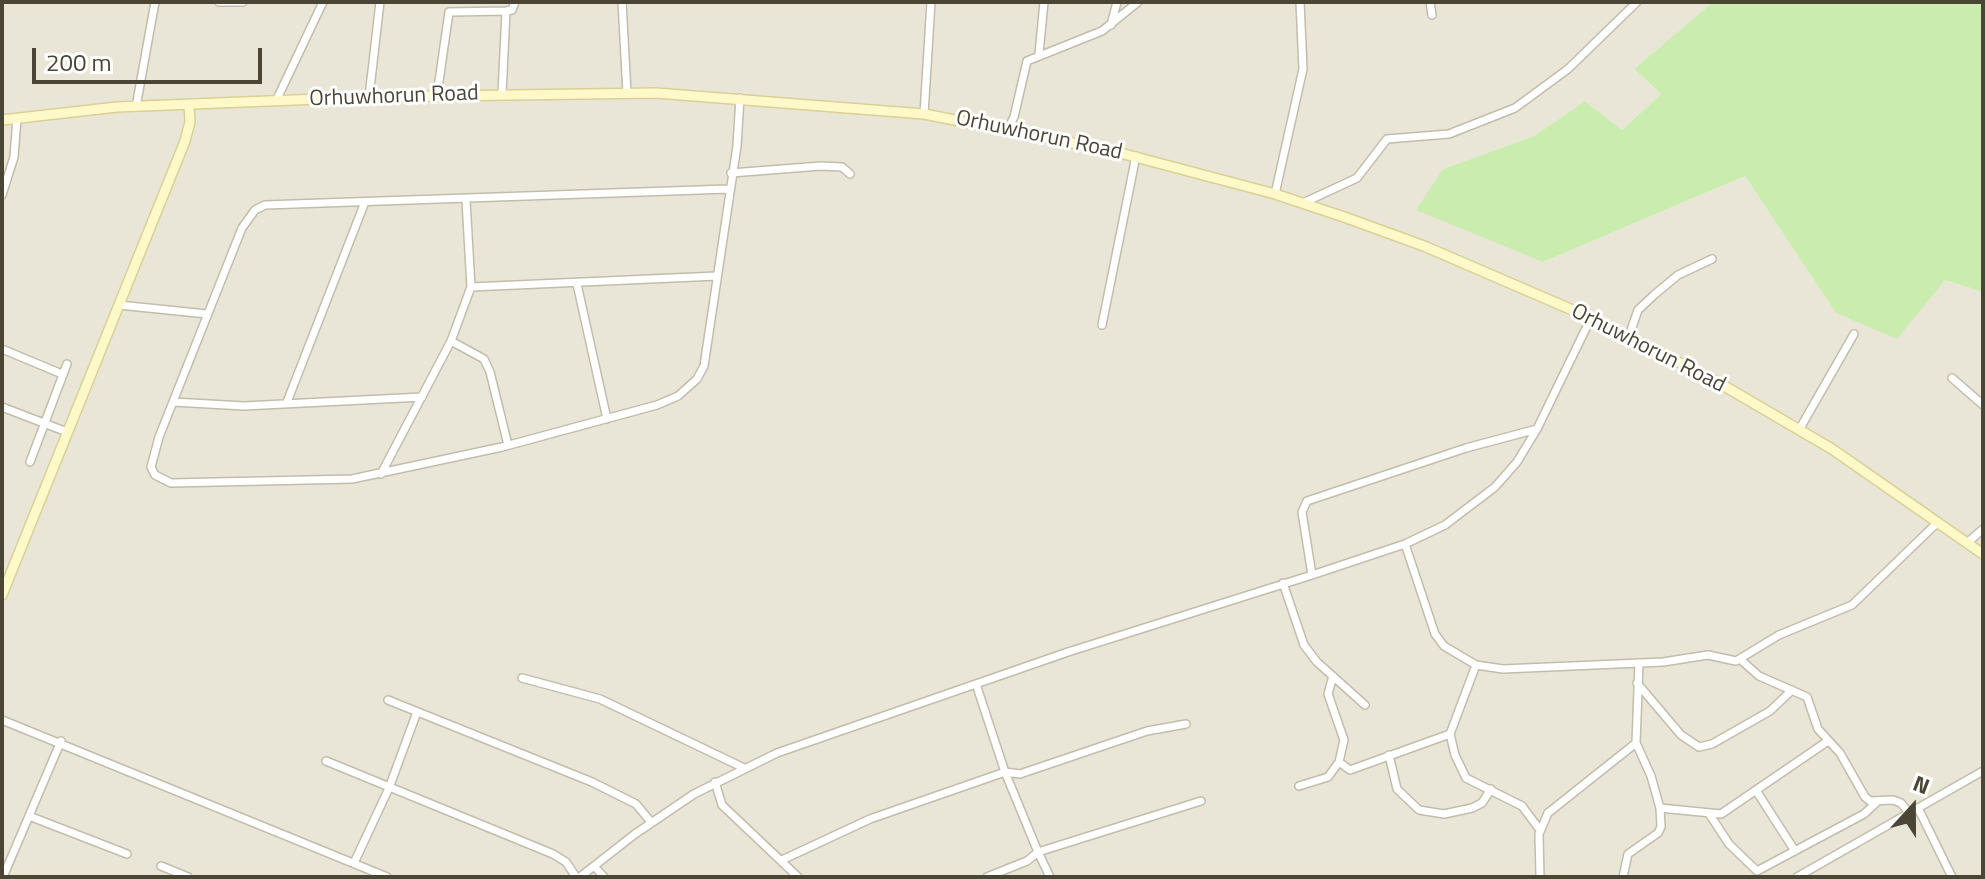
<!DOCTYPE html>
<style>
body{margin:0}
#map{position:relative;width:1985px;height:879px;overflow:hidden;background:#f6f4e9;font-family:"Titillium Web",sans-serif}
canvas{display:block}
.frame{position:absolute;inset:0;border:4px solid #4b4536;pointer-events:none}
.north{position:absolute;left:1873px;top:767px;width:80px;height:80px;-webkit-text-stroke:6px #fff;paint-order:stroke;rotate:21deg;font-size:22px;font-weight:700;line-height:32px;text-align:center;color:#4b4536}
.north::after{content:'';display:block;margin:auto;width:28px;height:36px;background:#4b4536;clip-path:polygon(50% 0,100% 100%,50% 72%,0 100%)}
.scale{position:absolute;left:32px;top:48px;width:230px;height:36px;box-sizing:border-box;border:4px solid #4b4536;border-top:0;padding-left:10px;font-size:24px;line-height:28px;white-space:nowrap;color:#4b4536;-webkit-text-stroke:6px #fff;paint-order:stroke}
</style>
<div id="map">
<canvas width="1985" height="879"></canvas>
<div class="frame"></div>
<div class="north">N</div>
<div class="scale">200 m</div>
</div>
<script>
const c = document.querySelector('canvas').getContext('2d');
c.lineJoin = 'round';
function fillPath(path, color) {
  c.fillStyle = color;
  c.fill(path, 'evenodd');
}
function poly(rows) {
  const path = new Path2D();
  for (const r of rows) {
    path.moveTo(r[0], r[1]);
    for (let i = 2; i < r.length; i += 2) path.lineTo(r[i], r[i + 1]);
  }
  return path;
}
function trace(path, color, width, dash) {
  c.strokeStyle = color;
  c.lineWidth = width;
  c.lineCap = dash ? 'butt' : 'round';
  c.setLineDash(dash || []);
  c.stroke(path);
}
function drawText(font, color, halo, rows, align = 'center') {
  c.font = font + ' "Titillium Web",sans-serif';
  c.lineWidth = 6;
  c.setLineDash([]);
  c.textBaseline = 'middle';
  c.strokeStyle = halo;
  c.fillStyle = color;
  for (const [text, x, y, turn = 0] of rows) {
    c.save();
    c.translate(x, y);
    c.rotate((+turn || 0) * Math.PI / 180);
    c.textAlign = isNaN(turn) ? turn : align;
    if (halo) c.strokeText(text, 0, 0);
    c.fillText(text, 0, 0);
    c.restore();
  }
}
const residential = poly([
 [2,2,1713,2,1634,69,1661,94,1622,130,1585,101,1534,136,1443,169,1543,262,1745,176,1836,313,1945,280,1983,292,1983,877,2,877]
]);
const green = poly([
 [1713,2,1983,2,1983,292,1945,280,1897,339,1836,313,1745,176,1543,262,1416,210,1443,169,1534,136,1585,101,1622,130,1661,94,1634,69]
]);
const street = poly([
 [219,2,243,2],
 [622,2,627,93],
 [1430,2,1432,15],
 [1111,25,1117,2],
 [1039,54,1044,2],
 [502,94,506,11],
 [437,95,449,12,506,11,512,10,515,2],
 [369,97,380,2],
 [276,101,323,2],
 [136,107,155,2],
 [924,114,931,2],
 [1008,129,1014,117,1027,61,1102,31,1138,2],
 [731,173,821,166,842,167,850,174],
 [728,189,265,205,255,210,242,228,159,437,151,467,155,475,171,483,352,479,502,447,657,405,678,396,697,379,704,366,737,146,740,98],
 [1275,194,1303,69,1300,2],
 [2,195,14,157,17,118],
 [1303,203,1357,178,1387,139,1449,134,1515,108,1568,69,1637,2],
 [577,284,607,419],
 [471,287,717,276],
 [119,305,207,314],
 [1102,325,1136,156],
 [1629,336,1638,310,1654,295,1678,275,1712,259],
 [451,341,484,359,490,372,508,445],
 [2,349,62,374],
 [1952,378,1983,405],
 [173,402,244,406,422,397],
 [287,402,365,202],
 [2,407,67,432],
 [1799,430,1854,334],
 [30,462,67,364],
 [381,474,451,341,471,287,466,200],
 [1967,543,1983,529],
 [1405,544,1435,634,1444,646,1476,665,1503,669,1663,662,1708,655,1736,661,1779,635,1852,605,1938,522],
 [1312,575,1302,512,1307,501,1466,448,1537,429],
 [1283,583,1304,645,1317,662,1365,705],
 [1741,660,1759,676,1807,697,1818,729,1840,753,1865,797,1870,801,1893,800,1901,803,1909,813],
 [1476,665,1450,734,1455,755,1466,778,1522,806,1540,830],
 [522,678,600,699,744,768],
 [1637,683,1681,735,1699,747,1712,744,1770,711,1792,690],
 [976,684,1005,772,1038,852,1027,861,987,877],
 [388,700,592,782,636,804,651,822],
 [2,720,387,877],
 [1389,755,1397,789,1419,810,1444,814,1472,808,1482,803,1491,789],
 [326,761,553,854,566,862,576,877],
 [1339,762,1350,770,1450,734],
 [715,782,722,805,798,877],
 [1299,786,1328,777,1339,762,1344,740,1328,694,1333,676],
 [1757,792,1795,851],
 [1660,808,1721,814,1828,741],
 [1918,808,1952,877],
 [1710,815,1729,844,1757,871,1864,814,1878,801],
 [29,816,127,854],
 [782,860,870,819,1005,772,1020,774,1147,731,1186,724],
 [354,863,389,788,417,712],
 [161,866,188,877],
 [594,866,604,877],
 [3,877,61,741],
 [580,877,635,834,694,794,777,753,1068,652,1312,575,1405,544,1445,525,1495,487,1517,462,1537,429,1591,318],
 [1050,877,1038,852,1201,801],
 [1540,877,1539,834,1548,813,1636,743],
 [1623,877,1628,854,1658,833,1661,827,1660,808,1651,776,1636,743,1639,663],
 [1797,877,1983,771]
]);
const secondary = poly([
 [2,120,117,107,369,97,656,93,924,114,1109,150,1275,194,1344,217,1424,246,1591,318,1714,380,1832,449,1983,554],
 [2,595,185,141,190,122,189,105]
]);
const streetNames = [
 ["Orhuwhorun Road",394,97,-2],
 ["Orhuwhorun Road",1039,136,12],
 ["Orhuwhorun Road",1648,349,27]
];
fillPath(residential, '#eae6d7');
fillPath(green, '#caedaf');
trace(street, '#c2bdab', 10);
trace(secondary, '#dad095', 12);
trace(street, '#fff', 7);
trace(secondary, '#fff9ca', 9);
drawText('22px', '#4b4536', '#fff', streetNames);
</script>
